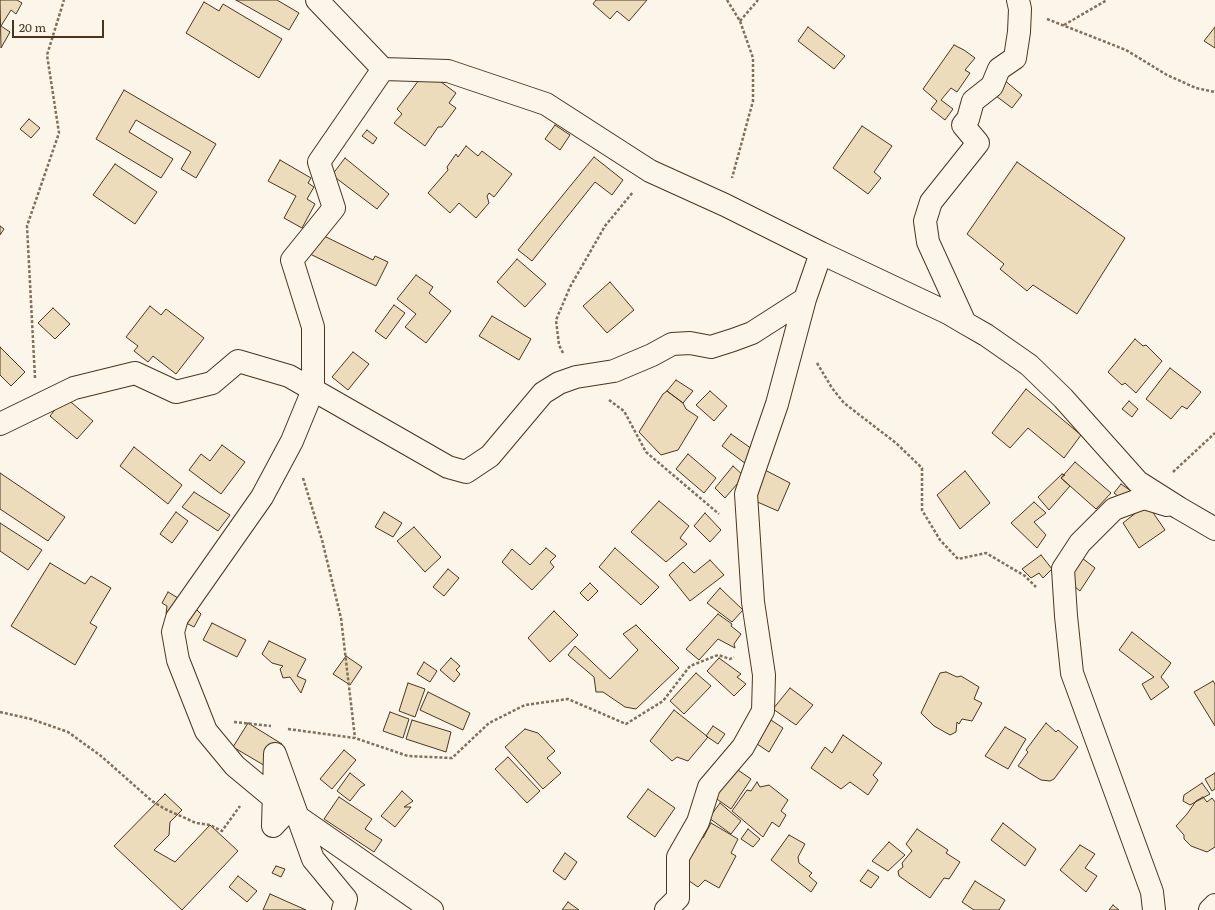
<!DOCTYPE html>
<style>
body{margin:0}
#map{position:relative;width:1215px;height:910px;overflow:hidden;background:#fbf6e9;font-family:Literata,serif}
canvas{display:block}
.scale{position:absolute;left:12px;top:20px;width:92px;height:18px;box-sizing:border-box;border:2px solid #4a3520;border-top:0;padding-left:5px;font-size:12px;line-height:14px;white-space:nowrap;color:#4a3520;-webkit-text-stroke:3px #fbf6e9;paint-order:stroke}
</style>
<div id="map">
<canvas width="1215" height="910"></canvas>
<div class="scale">20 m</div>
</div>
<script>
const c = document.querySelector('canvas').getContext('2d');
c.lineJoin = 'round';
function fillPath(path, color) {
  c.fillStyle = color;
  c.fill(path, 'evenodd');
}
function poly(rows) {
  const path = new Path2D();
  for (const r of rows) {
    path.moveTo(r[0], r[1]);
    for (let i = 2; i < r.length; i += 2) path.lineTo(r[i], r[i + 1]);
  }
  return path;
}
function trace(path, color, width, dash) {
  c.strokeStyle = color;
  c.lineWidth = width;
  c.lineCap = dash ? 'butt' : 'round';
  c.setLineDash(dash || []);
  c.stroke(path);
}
const building = poly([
 [0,0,17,0,22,3,16,14,11,10,1,26,10,32,1,48,0,0],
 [236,0,277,0,299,13,289,30,236,0],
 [596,0,647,0,629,21,617,11,610,19,593,4,596,0],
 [204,2,219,11,223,4,282,39,259,78,186,33,204,2],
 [808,27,845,56,834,69,798,41,808,27],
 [1215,27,1215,48,1204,41,1215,27],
 [954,45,964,50,975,58,965,70,970,73,957,92,951,88,941,100,953,109,945,120,931,109,937,101,923,89,954,45],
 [422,76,433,76,456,93,449,103,456,108,442,127,438,127,425,146,394,123,402,114,397,109,422,76],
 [1003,79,1022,95,1012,108,992,93,1003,79],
 [124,90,216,144,196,178,181,169,191,152,136,120,129,132,173,159,161,178,96,139,124,90],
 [29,119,40,128,31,138,20,129,29,119],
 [555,125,570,135,560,150,545,139,555,125],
 [862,126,892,146,874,172,881,178,868,194,833,168,862,126],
 [367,130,377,138,373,144,362,136,367,130],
 [466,146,478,156,482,151,512,174,494,197,489,193,487,196,489,203,476,218,459,203,450,213,428,193,448,170,447,167,456,154,458,157,466,146],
 [594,157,623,180,612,195,595,182,532,261,518,250,594,157],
 [345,158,389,194,377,209,332,175,345,158],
 [280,160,311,178,308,183,314,187,307,199,315,204,302,228,284,218,296,196,268,181,280,160],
 [1017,162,1125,238,1077,314,1033,285,1027,291,1000,269,1004,264,967,234,1017,162],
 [115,164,157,192,135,224,93,195,115,164],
 [0,226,4,229,0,235,0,226],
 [320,234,373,260,375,256,388,262,376,286,310,254,320,234],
 [517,259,546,284,525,307,497,282,517,259],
 [416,275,433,287,429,293,451,311,426,343,405,327,416,314,397,299,416,275],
 [610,282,634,310,607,333,583,306,610,282],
 [394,305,405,313,386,339,375,331,394,305],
 [150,306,161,315,166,309,204,338,176,374,153,356,148,362,134,351,138,346,126,337,150,306],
 [53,308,70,324,55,339,38,323,53,308],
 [492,316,531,339,519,360,479,336,492,316],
 [1135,339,1143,346,1146,345,1162,361,1136,393,1125,383,1122,385,1108,372,1135,339],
 [0,347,25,372,11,386,0,375,0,347],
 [353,352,369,364,348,390,332,377,353,352],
 [1170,368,1201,392,1187,409,1182,406,1171,419,1146,399,1170,368],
 [676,380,693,391,683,403,667,391,676,380],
 [1026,389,1081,435,1064,458,1028,428,1010,448,992,433,1026,389],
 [667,391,683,403,686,409,698,417,678,450,661,455,639,432,663,394,667,391],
 [710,391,727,406,714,421,696,405,710,391],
 [65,397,93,421,77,439,50,416,65,397],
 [1129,401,1138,409,1132,417,1122,409,1129,401],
 [731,434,759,454,750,467,722,446,731,434],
 [222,445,245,462,221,494,189,470,201,454,210,461,222,445],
 [134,447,182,485,168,504,120,466,134,447],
 [688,454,716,478,704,493,676,469,688,454],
 [1075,462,1111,493,1096,509,1061,478,1075,462],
 [733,466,744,476,725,498,715,488,733,466],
 [763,469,790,483,778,511,746,497,763,469],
 [965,471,990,503,960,529,937,495,965,471],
 [0,473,65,517,48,541,0,509,0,473],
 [1062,474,1065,475,1061,478,1070,486,1049,510,1038,497,1062,474],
 [1121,484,1134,493,1126,502,1114,493,1121,484],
 [194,492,230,515,218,531,182,507,194,492],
 [659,501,689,526,680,538,687,544,666,562,631,532,659,501],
 [1034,502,1046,513,1034,522,1046,535,1037,548,1011,523,1034,502],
 [1147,504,1165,530,1139,548,1123,523,1147,504],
 [176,512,188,521,172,543,160,534,176,512],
 [384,512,402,523,393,537,375,527,384,512],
 [705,513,721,530,710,542,694,526,705,513],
 [0,523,42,550,28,570,0,551,0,523],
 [414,527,441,557,425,572,397,541,414,527],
 [546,548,556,556,550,562,554,567,532,590,502,562,512,549,530,565,546,548],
 [615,548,659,587,641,605,599,567,615,548],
 [1041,555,1052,569,1043,578,1039,573,1031,578,1022,569,1041,555],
 [1082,558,1095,568,1080,591,1064,578,1082,558],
 [710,560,724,575,690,601,669,575,683,562,694,573,710,560],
 [50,563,85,584,91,576,111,588,90,623,97,627,75,665,11,626,50,563],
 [448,569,459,578,444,596,433,587,448,569],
 [590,583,598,591,588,601,580,593,590,583],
 [720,588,743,610,732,622,707,603,720,588],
 [168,592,195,608,201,614,194,627,186,623,178,625,166,614,167,606,162,603,168,592],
 [554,611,578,635,550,662,528,638,554,611],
 [718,614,732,624,731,626,741,634,734,644,735,648,718,639,699,660,686,649,718,614],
 [212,623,246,640,237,657,203,640,212,623],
 [636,625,679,668,636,709,625,707,603,692,596,692,594,677,568,655,575,646,610,679,638,650,623,634,636,625],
 [1132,632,1171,663,1161,677,1169,687,1151,700,1142,684,1154,677,1119,650,1132,632],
 [269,641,306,659,297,676,306,680,301,693,290,677,283,678,280,669,283,666,272,663,262,654,269,641],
 [346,656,362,667,350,685,333,674,346,656],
 [451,658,460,666,456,670,460,674,454,682,440,670,451,658],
 [719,658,741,674,737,677,746,684,734,696,707,671,719,658],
 [424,662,437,671,430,682,417,674,424,662],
 [946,672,957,677,961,676,979,687,974,699,982,703,972,721,962,719,959,724,957,722,956,732,950,735,934,726,921,713,940,673,946,672],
 [696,673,711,686,684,714,670,701,696,673],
 [1213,681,1215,684,1215,726,1194,692,1213,681],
 [408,683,425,689,415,717,399,711,408,683],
 [790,688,813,705,796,725,773,709,790,688],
 [428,692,470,713,463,730,420,710,428,692],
 [674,710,708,737,688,761,677,757,672,761,650,741,674,710],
 [390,712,409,719,403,738,383,731,390,712],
 [412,720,451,732,446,752,406,739,412,720],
 [771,720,783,728,769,752,757,744,771,720],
 [248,723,282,744,267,767,233,747,248,723],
 [1046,723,1056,732,1058,730,1078,747,1054,779,1050,781,1041,780,1018,766,1028,752,1026,750,1046,723],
 [713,726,725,734,718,744,706,736,713,726],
 [1005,727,1026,739,1008,769,985,756,1005,727],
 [525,729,538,733,555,751,547,758,561,773,543,789,505,747,525,729],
 [843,735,882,763,873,775,878,780,868,795,850,782,841,789,811,768,825,747,832,753,843,735],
 [344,750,356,760,332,789,320,779,344,750],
 [508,757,540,791,527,803,495,769,508,757],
 [732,766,751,779,731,809,714,797,732,766],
 [350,773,365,785,361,787,350,801,337,791,350,773],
 [1215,773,1215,789,1212,791,1205,779,1215,773],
 [757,782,760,787,769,785,788,800,781,811,786,815,779,827,772,822,763,837,732,811,747,790,751,791,757,782],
 [1202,783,1210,794,1190,805,1183,801,1184,795,1202,783],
 [648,789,675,808,655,837,627,817,648,789],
 [402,791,413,801,404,807,411,807,395,827,381,816,402,791],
 [165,794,182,810,170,822,169,835,154,850,175,862,210,825,238,851,182,910,114,846,165,794],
 [339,797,372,819,365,829,382,840,374,852,324,819,339,797],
 [1203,797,1207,802,1212,798,1215,802,1215,847,1207,852,1191,846,1184,839,1184,835,1176,826,1187,814,1196,801,1203,797],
 [720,803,741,821,731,834,709,818,720,803],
 [711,823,738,839,731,853,736,856,719,888,705,880,698,887,682,876,698,836,703,838,711,823],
 [1003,823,1036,849,1025,866,991,840,1003,823],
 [748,829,760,839,753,847,741,839,748,829],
 [917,829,948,850,946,853,960,862,949,879,944,878,930,898,899,876,898,871,903,867,902,863,912,851,906,844,917,829],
 [789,835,805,844,798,857,799,863,812,873,809,876,817,883,811,892,771,860,789,835],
 [889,842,905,855,888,871,872,861,889,842],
 [1080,845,1095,854,1085,868,1097,876,1086,892,1060,870,1080,845],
 [565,853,577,862,565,880,553,871,565,853],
 [276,866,285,869,281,877,272,873,276,866],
 [868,870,879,877,871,888,860,881,868,870],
 [238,876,257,891,247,902,229,887,238,876],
 [975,881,1005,900,999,910,974,910,962,902,975,881],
 [270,894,306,910,263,910,270,894],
 [568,902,579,910,562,910,568,902],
 [1113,905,1119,910,1109,910,1113,905]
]);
const path = poly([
 [727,0,740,21,753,58,753,101,732,178],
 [1047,19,1126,50,1167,75,1196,88,1215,92],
 [740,21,758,0],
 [1064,25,1107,0],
 [563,353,559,345,556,320,570,287,605,226,633,192],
 [817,363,832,388,844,403,896,443,922,468,922,510,940,540,958,559,986,553,1025,576,1036,587],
 [35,378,27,226,59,133,47,55,64,0],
 [609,400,624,411,646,452,719,514],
 [1173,472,1215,433],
 [303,478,322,540,341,618,355,738],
 [0,712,31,719,68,732,101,756,152,801,165,809,196,823,210,825,222,831,240,806],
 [234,722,271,726],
 [288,729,355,738,408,756,452,758,489,723,525,705,568,699,626,724,663,701,690,666,718,655,730,659,734,657]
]);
const minor = poly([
 [317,0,383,69,448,71,546,104,650,171,725,205,821,253,948,313,965,323,986,335,1029,365,1063,398,1138,482,1179,508,1215,529],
 [383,69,319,162,334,208,292,260,313,327,313,390,292,441,262,497,177,618,173,632,178,660,206,731,235,766,288,810,432,910],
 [965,323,928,242,925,221,931,202,978,143,963,125,968,119,973,101,992,86,999,69,1015,58,1019,32,1020,9,1018,0],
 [0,424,74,388,135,373,176,392,212,383,238,361,289,376,448,467,466,472,490,456,543,393,559,383,576,377,614,371,652,355,672,344,690,343,711,347,733,340,752,333,805,299],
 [288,810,273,826,275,754,313,859,346,899,343,910],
 [666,910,678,898,678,857,698,822,709,787,743,747,763,711,764,675,753,602,746,494,777,404,805,299,821,253],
 [1154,910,1152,892,1072,673,1066,616,1063,569,1080,543,1114,509,1144,498,1167,505],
 [1210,910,1215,905]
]);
fillPath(building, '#ecdcbc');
trace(building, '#4a3520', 1);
trace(minor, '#4a3520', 24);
trace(path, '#7f6f5c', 2.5, [3, 2]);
trace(minor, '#fbf6e9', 22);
</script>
